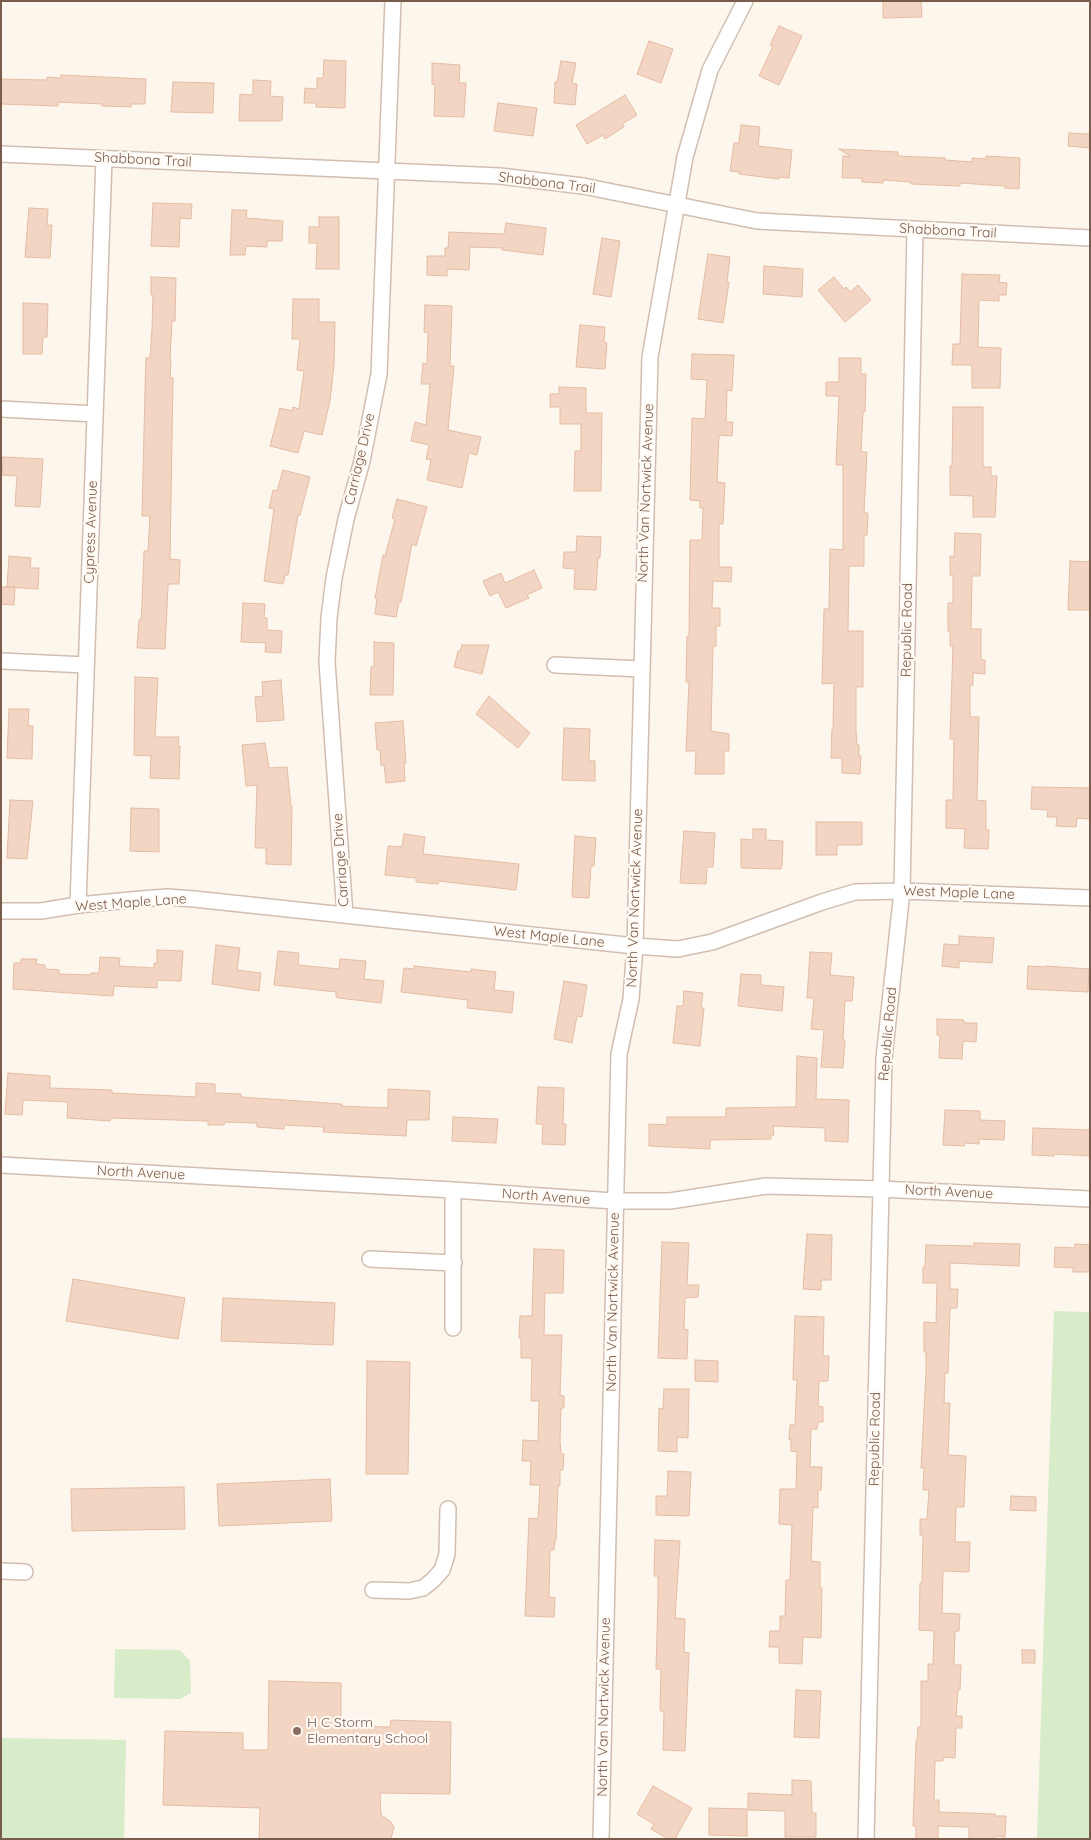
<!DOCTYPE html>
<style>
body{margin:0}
#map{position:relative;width:1091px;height:1840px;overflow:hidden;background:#fdf6ec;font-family:Quicksand,sans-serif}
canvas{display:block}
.frame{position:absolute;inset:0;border:2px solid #7a5c4d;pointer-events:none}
</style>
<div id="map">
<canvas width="1091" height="1840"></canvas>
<div class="frame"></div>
</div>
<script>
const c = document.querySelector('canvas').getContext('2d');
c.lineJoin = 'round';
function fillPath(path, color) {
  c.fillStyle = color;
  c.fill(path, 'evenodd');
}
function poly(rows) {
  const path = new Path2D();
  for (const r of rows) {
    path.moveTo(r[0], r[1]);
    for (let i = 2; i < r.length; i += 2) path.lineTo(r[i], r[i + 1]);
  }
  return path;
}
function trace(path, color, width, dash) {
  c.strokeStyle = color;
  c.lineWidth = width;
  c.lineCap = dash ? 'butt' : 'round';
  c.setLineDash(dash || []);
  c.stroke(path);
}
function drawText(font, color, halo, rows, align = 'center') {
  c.font = font + ' Quicksand,sans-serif';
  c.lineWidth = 4.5;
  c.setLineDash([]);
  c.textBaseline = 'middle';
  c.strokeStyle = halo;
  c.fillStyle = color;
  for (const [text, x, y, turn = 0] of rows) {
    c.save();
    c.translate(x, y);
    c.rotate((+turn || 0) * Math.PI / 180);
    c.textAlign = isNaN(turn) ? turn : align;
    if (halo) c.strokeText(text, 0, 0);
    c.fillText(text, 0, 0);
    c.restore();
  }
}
const green = poly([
 [1054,1311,1090,1312,1090,1839,1037,1839],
 [115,1649,180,1650,190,1661,191,1693,180,1699,114,1698],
 [1,1738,126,1740,124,1839,1,1839]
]);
const building = poly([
 [883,1,921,1,922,17,883,18,883,1],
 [779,26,802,36,779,85,759,76,773,46,770,45,779,26],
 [649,41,673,49,661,83,637,74,649,41],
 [324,60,346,61,345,108,316,107,316,103,304,103,305,88,317,89,317,78,323,78,324,60],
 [561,61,576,63,572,83,577,84,575,105,554,103,555,82,557,82,561,61],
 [432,63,460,65,459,83,466,83,464,117,434,116,435,85,432,84,432,63],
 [61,75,146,79,145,104,131,104,131,107,102,106,102,104,58,102,58,106,1,104,1,79,47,80,47,77,61,78,61,75],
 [253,80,271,81,270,96,283,97,282,120,280,121,239,121,240,94,253,95,253,80],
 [173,82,214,83,213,113,171,112,173,82],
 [625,95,637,115,622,124,624,127,605,139,603,135,587,144,576,125,625,95],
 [498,103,537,108,533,136,494,131,498,103],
 [741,125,760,127,758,146,792,150,789,178,779,177,779,179,739,174,739,172,730,171,734,143,739,143,741,125],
 [1069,133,1090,134,1090,148,1068,146,1069,133],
 [839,149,898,152,898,156,945,158,945,160,972,162,972,158,986,159,986,156,1020,158,1019,189,1005,188,1005,186,960,183,960,186,911,184,911,182,883,180,883,183,862,182,862,178,842,178,843,156,851,157,839,149],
 [153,203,192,204,191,219,180,218,179,247,151,246,153,203],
 [29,208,48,209,47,225,52,225,50,258,25,257,29,208],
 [232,210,247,210,246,218,283,221,282,241,267,241,267,247,246,246,245,255,230,255,232,210],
 [319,217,339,217,339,269,316,269,317,243,309,243,309,227,319,227,319,217],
 [506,223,546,228,543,255,502,250,503,248,470,247,469,270,447,269,447,276,427,275,427,256,445,256,445,248,448,248,449,232,504,234,506,223],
 [602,238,620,241,611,297,593,294,602,238],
 [708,254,730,257,727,282,729,282,723,323,698,319,708,254],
 [764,266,803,269,802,297,763,294,764,266],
 [962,274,1000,275,999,282,1007,283,1006,295,999,295,999,301,979,300,978,347,1001,348,1000,388,972,388,972,365,952,365,953,344,960,344,962,274],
 [151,277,176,278,175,321,172,321,170,359,171,359,170,378,173,378,170,559,180,560,179,584,169,584,168,586,165,649,137,648,139,620,141,620,142,604,144,551,148,551,150,516,142,516,145,390,146,358,150,358,152,329,153,295,151,295,151,277],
 [834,277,844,289,846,287,850,292,858,285,871,300,845,322,818,290,834,277],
 [293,299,319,299,319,322,335,322,334,365,330,401,322,435,304,431,298,453,270,446,280,408,292,411,293,407,299,409,304,371,297,370,300,339,292,339,293,299],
 [23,303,48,304,47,337,43,337,42,354,23,354,23,303],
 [425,305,452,306,450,366,454,366,448,430,481,437,477,455,469,453,462,488,427,480,431,460,426,459,429,445,411,441,415,422,426,425,430,384,421,384,423,363,427,364,428,333,424,332,425,305],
 [580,325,605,327,604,342,607,343,605,369,576,367,580,325],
 [692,354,734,355,732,391,727,390,726,422,733,422,732,436,719,435,717,482,725,483,723,524,719,524,719,567,732,567,731,582,713,581,712,608,720,608,720,626,716,626,716,646,713,646,711,731,729,734,729,751,724,751,724,774,695,774,696,751,686,751,689,682,686,682,687,636,689,636,690,540,702,540,703,508,700,508,700,501,690,500,692,418,705,419,707,380,691,379,692,354],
 [839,358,861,358,861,374,866,374,865,412,863,412,861,452,867,452,864,513,868,513,867,535,864,535,864,566,849,566,848,631,863,631,863,687,856,687,856,730,857,745,859,745,859,756,861,756,860,774,842,773,842,758,831,758,832,729,833,730,834,683,822,684,824,609,829,609,830,549,843,550,843,465,836,465,839,396,826,396,826,382,839,382,839,358],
 [559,387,586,388,586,413,602,413,601,491,574,491,575,451,581,451,581,424,560,424,560,407,550,407,550,394,559,394,559,387],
 [953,407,983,407,983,467,991,467,991,476,997,476,995,517,973,517,973,496,950,495,950,466,952,466,953,407],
 [3,457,43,459,40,507,15,506,17,476,2,475,3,457],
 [283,470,310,477,300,515,298,515,288,575,285,575,283,584,264,581,274,509,269,508,273,490,277,491,283,470],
 [397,499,427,507,416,546,412,544,401,602,399,602,396,617,375,614,377,598,375,598,383,555,385,556,395,519,392,518,397,499],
 [955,533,981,534,980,576,972,576,971,629,981,629,981,660,985,660,985,674,973,673,973,685,970,685,970,717,979,717,977,800,986,801,986,830,989,830,988,849,964,848,965,829,946,828,946,800,953,800,954,739,950,739,953,646,950,646,950,631,948,631,948,603,953,603,953,575,950,575,950,556,954,557,955,533],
 [577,536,601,537,600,558,598,558,596,590,574,589,575,569,563,568,564,552,576,552,577,536],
 [9,556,31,558,30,568,39,568,38,589,7,587,9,556],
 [1070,561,1090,562,1090,610,1068,610,1070,561],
 [534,570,542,588,527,595,529,598,506,608,498,592,490,596,483,581,501,573,505,583,534,570],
 [1,587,15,587,14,605,1,604,1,587],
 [243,603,265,604,264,618,267,618,267,630,282,631,281,653,265,652,266,643,241,642,243,603],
 [374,642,394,643,393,695,370,695,371,667,374,667,374,642],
 [462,645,489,645,482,674,454,667,458,651,460,651,462,645],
 [135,677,158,678,155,737,179,737,178,746,180,746,179,779,150,778,151,756,134,755,135,677],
 [281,680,284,720,257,722,255,697,263,696,262,682,281,680],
 [489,696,530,733,518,748,476,714,489,696],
 [9,709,29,709,28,726,33,726,32,759,7,758,9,709],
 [403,721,406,763,404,763,405,781,386,783,384,765,381,765,380,750,377,750,375,723,403,721],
 [564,728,590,729,589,761,595,761,595,781,562,780,564,728],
 [265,743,269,768,287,767,291,806,292,806,291,865,266,864,266,848,255,848,257,785,246,786,242,745,265,743],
 [1032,787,1090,788,1090,819,1077,818,1076,827,1056,826,1057,817,1047,817,1048,810,1031,809,1032,787],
 [10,800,33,801,27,859,7,858,10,800],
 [131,808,159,809,159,852,130,851,131,808],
 [816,822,862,822,862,845,837,845,837,855,816,855,816,822],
 [753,829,766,829,766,840,783,841,782,866,781,866,781,869,741,868,741,839,753,840,753,829],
 [684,831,715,833,713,867,707,867,706,884,680,883,684,831],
 [404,834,425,837,423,854,519,864,516,890,439,881,438,884,416,882,416,878,385,875,388,846,402,847,404,834],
 [575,836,596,838,594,866,591,866,589,898,572,897,575,836],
 [959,936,994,938,992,963,959,961,959,968,942,966,944,944,959,945,959,936],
 [216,945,240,948,237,970,261,973,259,991,212,984,216,945],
 [157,950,183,951,181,981,157,980,157,988,114,986,113,996,13,989,14,963,21,963,21,959,37,959,36,964,45,965,45,969,59,970,59,974,91,975,91,973,99,973,100,957,120,958,119,966,154,968,154,963,157,964,157,950],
 [278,951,299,953,298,965,339,969,340,959,366,961,364,979,384,981,381,1003,339,998,336,997,336,992,274,985,278,951],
 [810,952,832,953,830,975,854,977,852,1001,845,1001,843,1039,845,1040,843,1068,821,1067,824,1030,811,1029,814,998,807,998,810,952],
 [414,966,471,972,471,969,496,972,494,990,514,992,512,1013,467,1008,468,1000,401,992,404,968,414,969,414,966],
 [1028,966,1046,967,1046,966,1089,969,1088,992,1027,989,1028,966],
 [741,974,761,975,761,985,784,987,782,1011,738,1006,741,974],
 [564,981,587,985,582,1017,577,1016,572,1043,554,1039,564,981],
 [684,991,703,993,701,1008,704,1008,700,1046,673,1043,677,1006,683,1006,684,991],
 [937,1019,964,1020,964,1023,977,1023,976,1042,963,1041,962,1059,939,1058,940,1036,937,1035,937,1019],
 [797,1056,817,1058,816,1099,849,1100,848,1142,825,1141,825,1128,773,1126,774,1135,771,1135,771,1139,710,1140,710,1149,649,1146,649,1124,667,1125,667,1117,726,1117,726,1108,796,1107,797,1056],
 [8,1073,50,1076,50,1088,112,1090,112,1093,196,1097,196,1083,215,1084,215,1093,241,1094,241,1097,342,1104,341,1106,388,1108,388,1089,430,1091,429,1120,407,1120,406,1136,323,1132,324,1127,284,1125,284,1129,257,1127,257,1123,225,1122,224,1125,208,1125,208,1121,111,1118,110,1121,67,1118,68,1102,23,1100,22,1115,5,1114,8,1073],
 [538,1087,564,1088,563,1124,566,1124,565,1145,542,1144,543,1124,536,1124,538,1087],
 [945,1110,980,1111,980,1120,1005,1121,1004,1140,979,1139,979,1144,965,1143,964,1146,943,1145,945,1110],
 [453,1117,498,1119,496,1143,452,1141,453,1117],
 [1033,1128,1090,1130,1090,1156,1054,1154,1054,1156,1032,1155,1033,1128],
 [807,1234,832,1235,831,1280,821,1280,821,1290,803,1289,807,1234],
 [662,1242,689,1243,687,1285,699,1285,698,1297,685,1298,684,1329,688,1330,687,1359,658,1358,662,1242],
 [974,1243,1020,1244,1019,1266,950,1263,950,1289,958,1289,957,1308,950,1308,948,1373,945,1373,944,1403,950,1403,948,1455,966,1456,964,1507,956,1507,955,1542,970,1542,969,1572,943,1571,942,1613,960,1614,959,1631,955,1631,954,1665,961,1665,960,1690,958,1690,956,1716,962,1716,962,1728,956,1728,955,1758,943,1757,943,1761,935,1761,934,1800,939,1800,939,1812,995,1814,995,1816,1006,1816,1005,1837,995,1836,994,1839,969,1838,969,1827,938,1826,938,1839,916,1839,916,1826,913,1826,916,1741,917,1741,918,1727,921,1727,921,1681,928,1681,928,1664,933,1664,934,1631,919,1630,920,1583,922,1583,923,1535,920,1535,920,1519,927,1519,929,1490,923,1490,924,1468,921,1468,926,1372,926,1352,924,1352,924,1322,936,1323,937,1283,923,1283,923,1267,925,1267,926,1245,974,1246,974,1243],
 [1075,1244,1090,1245,1090,1272,1073,1272,1073,1268,1054,1267,1055,1247,1075,1248,1075,1244],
 [534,1249,564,1250,563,1293,545,1293,544,1335,562,1335,560,1395,564,1396,564,1408,561,1408,560,1441,561,1454,564,1454,563,1470,560,1470,560,1486,558,1486,556,1540,555,1540,554,1550,550,1550,549,1597,555,1598,554,1617,525,1616,529,1518,538,1519,540,1485,530,1485,531,1461,522,1461,523,1440,538,1441,539,1401,531,1401,532,1358,521,1358,521,1338,519,1338,520,1316,532,1316,534,1249],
 [73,1279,185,1298,178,1339,66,1321,73,1279],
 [223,1298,335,1303,333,1345,221,1341,223,1298],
 [795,1316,824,1317,823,1356,829,1356,828,1381,819,1381,818,1406,823,1407,823,1422,818,1422,817,1429,811,1429,810,1467,822,1467,821,1490,818,1490,818,1508,813,1507,811,1561,820,1562,820,1588,822,1588,821,1638,803,1637,802,1664,779,1663,779,1647,769,1647,770,1631,780,1631,780,1616,785,1616,786,1580,790,1580,792,1525,779,1524,780,1489,796,1489,797,1452,791,1451,791,1439,789,1440,790,1425,795,1425,797,1380,793,1380,795,1316],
 [695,1360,718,1361,718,1382,695,1381,695,1360],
 [367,1361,410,1362,408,1474,366,1474,367,1361],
 [664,1389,689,1389,688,1438,677,1437,677,1452,658,1451,659,1408,663,1409,664,1389],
 [668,1471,691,1472,689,1516,656,1515,656,1496,667,1496,668,1471],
 [330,1479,332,1521,219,1526,217,1484,330,1479],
 [184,1487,185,1529,72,1531,71,1489,184,1487],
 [1011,1496,1036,1497,1036,1511,1010,1510,1011,1496],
 [655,1540,680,1541,675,1618,685,1619,684,1652,689,1653,685,1751,663,1750,664,1711,660,1711,661,1669,656,1669,658,1598,658,1576,654,1576,655,1540],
 [1022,1650,1035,1650,1035,1663,1022,1663,1022,1650],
 [269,1681,341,1683,341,1726,390,1727,391,1720,451,1722,450,1794,380,1793,381,1815,391,1822,394,1827,391,1839,259,1839,260,1808,163,1805,165,1731,243,1733,243,1750,268,1750,269,1681],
 [796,1690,821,1691,819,1738,794,1737,796,1690],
 [792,1780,811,1781,812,1813,816,1813,816,1837,785,1837,785,1811,748,1810,748,1793,792,1795,792,1780],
 [653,1786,692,1808,675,1839,668,1839,651,1829,654,1824,637,1814,653,1786],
 [709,1808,747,1809,747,1836,709,1835,709,1808]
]);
const minor = poly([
 [1,154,500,176,583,186,757,221,1090,238],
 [1,409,95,414],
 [1,661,86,665],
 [555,665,641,669],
 [78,905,104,159],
 [1,911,41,911,78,905,141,899,167,897,194,899,635,946,678,949,712,942,822,902,855,892,902,891,1090,898],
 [345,915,327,662,329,618,334,578,346,519,362,461,379,374,393,1],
 [1,1165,453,1190,614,1201,670,1201,766,1186,880,1189,1090,1199],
 [370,1259,454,1263],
 [453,1328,453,1190],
 [1,1571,25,1572],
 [373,1590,409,1591,423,1588,433,1580,442,1570,447,1554,448,1509],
 [601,1839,619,1054,631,999,635,946,650,357,685,157,710,70,745,1],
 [866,1839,884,1058,902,891,915,230]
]);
const markers = [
 [297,1731,5,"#8d6e63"]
];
const streetNames = [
 ["Shabbona Trail",143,160,3],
 ["Shabbona Trail",547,183,7],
 ["Shabbona Trail",948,231,3],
 ["Carriage Drive",360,459,-77],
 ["North Van Nortwick Avenue",646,493,-88],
 ["Cypress Avenue",91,532,-88],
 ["Republic Road",907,630,-89],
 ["Carriage Drive",341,860,-94],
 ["West Maple Lane",959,893,2],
 ["North Van Nortwick Avenue",635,898,-88],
 ["West Maple Lane",131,903,-4],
 ["West Maple Lane",549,937,6],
 ["Republic Road",888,1034,-85],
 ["North Avenue",141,1173,3],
 ["North Avenue",949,1192,3],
 ["North Avenue",546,1197,4],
 ["North Van Nortwick Avenue",613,1302,-89],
 ["Republic Road",875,1439,-89],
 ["North Van Nortwick Avenue",604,1707,-89]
];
const educationNames = [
 ["H C Storm",307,1723],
 ["Elementary School",307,1739]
];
fillPath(green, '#d8ecc9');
fillPath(building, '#f3d5c3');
trace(building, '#e6bba3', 1);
trace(minor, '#d1beb0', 18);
trace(minor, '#fff', 15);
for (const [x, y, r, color] of markers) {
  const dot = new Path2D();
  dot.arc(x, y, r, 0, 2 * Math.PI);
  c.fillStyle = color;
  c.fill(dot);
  trace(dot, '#fffaf3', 2);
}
drawText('14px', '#7a5c4d', '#fffaf3', streetNames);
drawText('14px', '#785e54', '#fffaf3', educationNames, 'left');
</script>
